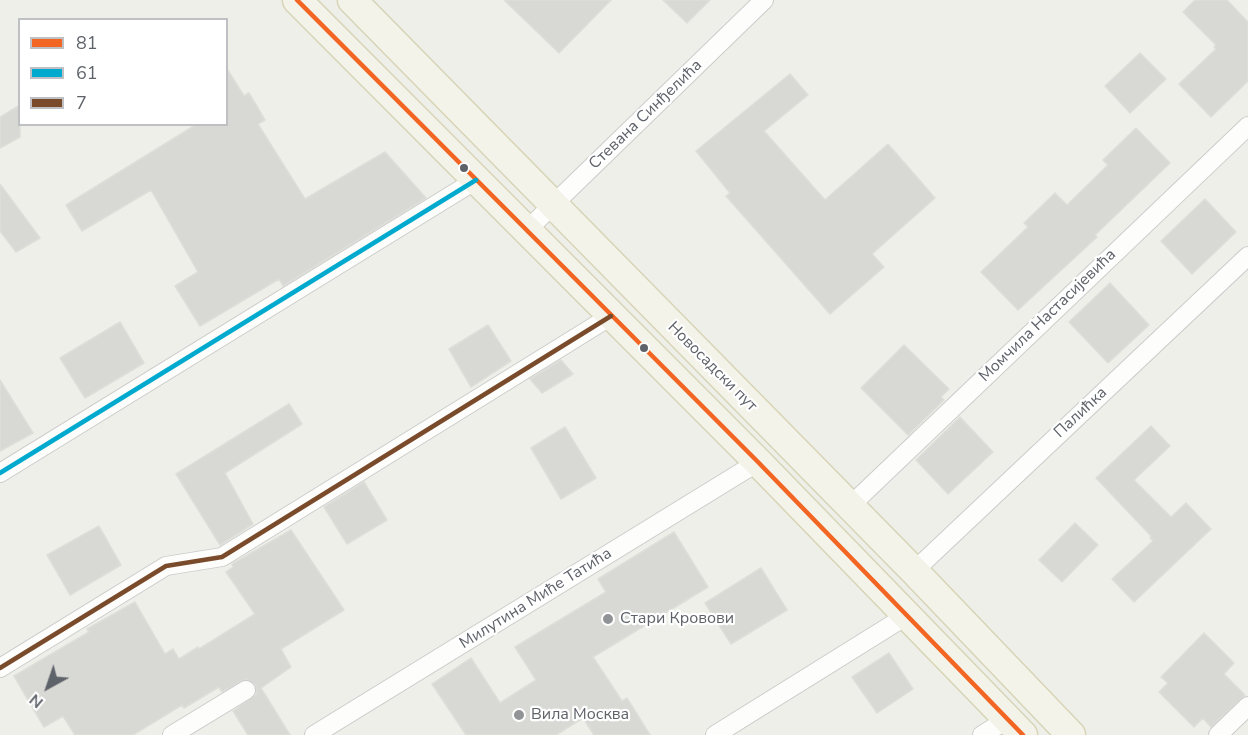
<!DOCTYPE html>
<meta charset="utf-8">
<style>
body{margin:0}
#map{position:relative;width:1248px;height:735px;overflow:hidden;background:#efefea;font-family:"Nunito Sans",sans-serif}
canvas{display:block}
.legend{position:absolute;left:18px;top:18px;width:210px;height:108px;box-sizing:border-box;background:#fff;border:2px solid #bfc0c3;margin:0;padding:8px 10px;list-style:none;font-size:18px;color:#5e6269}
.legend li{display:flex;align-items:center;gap:12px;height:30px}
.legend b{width:30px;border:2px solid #bfc0c3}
.north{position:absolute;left:18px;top:657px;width:60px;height:60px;-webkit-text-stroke:4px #fff;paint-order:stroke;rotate:220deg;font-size:16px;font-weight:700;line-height:24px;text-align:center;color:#5e6269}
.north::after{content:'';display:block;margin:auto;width:21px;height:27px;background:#5e6269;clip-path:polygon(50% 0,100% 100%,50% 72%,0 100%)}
</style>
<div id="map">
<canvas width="1248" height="735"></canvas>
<ul class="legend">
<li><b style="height:8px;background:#f26522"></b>81</li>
<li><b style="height:8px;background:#00a9ce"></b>61</li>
<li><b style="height:8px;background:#7a4b2a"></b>7</li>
</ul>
<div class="north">N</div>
</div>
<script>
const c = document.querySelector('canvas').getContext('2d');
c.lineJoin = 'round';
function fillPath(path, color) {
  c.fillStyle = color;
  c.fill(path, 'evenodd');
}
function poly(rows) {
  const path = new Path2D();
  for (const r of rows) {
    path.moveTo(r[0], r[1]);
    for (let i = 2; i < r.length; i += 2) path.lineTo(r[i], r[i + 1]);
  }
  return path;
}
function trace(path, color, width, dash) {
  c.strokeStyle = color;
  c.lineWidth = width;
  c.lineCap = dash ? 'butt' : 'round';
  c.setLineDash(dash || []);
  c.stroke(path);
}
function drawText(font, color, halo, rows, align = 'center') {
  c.font = font + ' "Nunito Sans",sans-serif';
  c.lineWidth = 4.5;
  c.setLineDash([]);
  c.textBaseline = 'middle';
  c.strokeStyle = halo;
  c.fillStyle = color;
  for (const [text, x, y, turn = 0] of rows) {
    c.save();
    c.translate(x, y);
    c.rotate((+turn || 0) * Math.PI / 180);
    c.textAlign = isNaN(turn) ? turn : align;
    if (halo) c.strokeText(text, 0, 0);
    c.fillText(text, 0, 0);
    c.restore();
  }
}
const building = poly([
 [504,0,611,0,559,53,504,0],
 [663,0,710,0,687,23,663,0],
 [1195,0,1227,0,1248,22,1248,81,1211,117,1179,84,1216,49,1214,47,1216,45,1183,12,1195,0],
 [1140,53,1166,79,1130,113,1105,86,1140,53],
 [226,67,244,96,249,93,265,120,258,124,305,199,385,152,426,198,283,286,279,279,200,326,175,286,198,272,151,190,82,231,66,205,197,124,226,124,226,67],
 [790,74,808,95,764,131,825,200,888,144,935,198,872,254,884,267,830,314,726,196,730,193,696,151,790,74],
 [20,105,20,137,0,148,0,117,20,105],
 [1136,128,1170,163,1095,235,1097,237,1018,310,981,272,1028,227,1024,223,1055,193,1067,205,1108,165,1103,160,1136,128],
 [0,184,40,238,16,252,0,231,0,184],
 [1205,199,1236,232,1192,274,1161,241,1205,199],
 [1110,283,1149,325,1108,363,1069,322,1110,283],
 [120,322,144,363,85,398,60,358,120,322],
 [488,325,511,361,471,387,449,349,488,325],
 [904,345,949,389,941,397,944,400,908,435,861,388,904,345],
 [561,360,573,374,542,393,530,379,561,360],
 [0,380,33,433,0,451,0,380],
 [289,404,302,424,225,473,253,524,220,545,176,474,289,404],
 [960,417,993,452,948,494,916,460,960,417],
 [1151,426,1170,446,1134,480,1171,517,1186,503,1211,529,1134,602,1112,579,1153,541,1150,538,1151,536,1096,478,1151,426],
 [565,427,596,478,561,499,531,448,565,427],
 [364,482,387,520,347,544,324,507,364,482],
 [1075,523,1098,545,1062,582,1039,560,1075,523],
 [99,526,121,565,70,595,47,555,99,526],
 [291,530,344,610,281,649,291,667,261,688,290,735,248,735,233,711,256,695,256,685,246,679,222,692,219,687,184,708,182,705,133,735,75,735,63,716,44,727,14,676,89,632,87,629,135,602,165,654,173,649,179,659,198,647,199,649,255,614,226,572,233,567,232,564,291,530],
 [674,532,708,587,593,657,622,701,627,698,650,735,594,735,583,718,556,735,466,735,432,684,471,658,500,703,536,680,515,647,606,592,598,579,674,532],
 [761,568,787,610,731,644,705,603,761,568],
 [1204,633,1234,663,1224,674,1245,695,1211,727,1203,718,1194,727,1159,692,1168,683,1161,677,1204,633],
 [889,653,913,689,877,713,852,677,889,653]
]);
const minor = poly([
 [527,230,764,0],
 [0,473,476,180],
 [849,507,1248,126],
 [914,571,1248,256],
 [0,668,166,566,222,557,611,316],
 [172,735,246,690],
 [314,735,758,462],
 [715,735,906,616],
 [982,735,1008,719],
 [1218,735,1248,706]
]);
const primary = poly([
 [297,0,758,462,1023,735],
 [352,0,914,571,1071,735]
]);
const bus1 = poly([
 [297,0,758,462,1023,735]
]);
const bus2 = poly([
 [0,473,476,180]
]);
const bus3 = poly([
 [0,668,166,566,222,557,611,316]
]);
const markers = [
 [464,168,5,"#5e6269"],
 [644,348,5,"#5e6269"],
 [608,619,6,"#919396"],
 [519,715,6,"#919396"]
];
const streetNames = [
 ["Стевана Синђелића",646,115,-44],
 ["Момчила Настасијевића",1048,316,-44],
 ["Новосадски пут",712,367,45],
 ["Палићка",1081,413,-43],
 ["Милутина Миће Татића",536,599,-32]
];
const poiNames = [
 ["Стари Кровови",620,619],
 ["Вила Москва",531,715]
];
fillPath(building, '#d8d8d5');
trace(building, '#deded9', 1.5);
trace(minor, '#cbcccb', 20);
trace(primary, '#d8d4b6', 31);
trace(minor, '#fdfdfc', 18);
trace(primary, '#f4f3e9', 28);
trace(bus1, '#f26522', 4.5);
trace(bus2, '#00a9ce', 4.5);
trace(bus3, '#7a4b2a', 4.5);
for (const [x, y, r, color] of markers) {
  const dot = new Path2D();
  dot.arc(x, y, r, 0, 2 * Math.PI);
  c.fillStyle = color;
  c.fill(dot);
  trace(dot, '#fff', 2);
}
drawText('16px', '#5e6269', '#fff', streetNames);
drawText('16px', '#5e6269', '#fff', poiNames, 'left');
</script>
